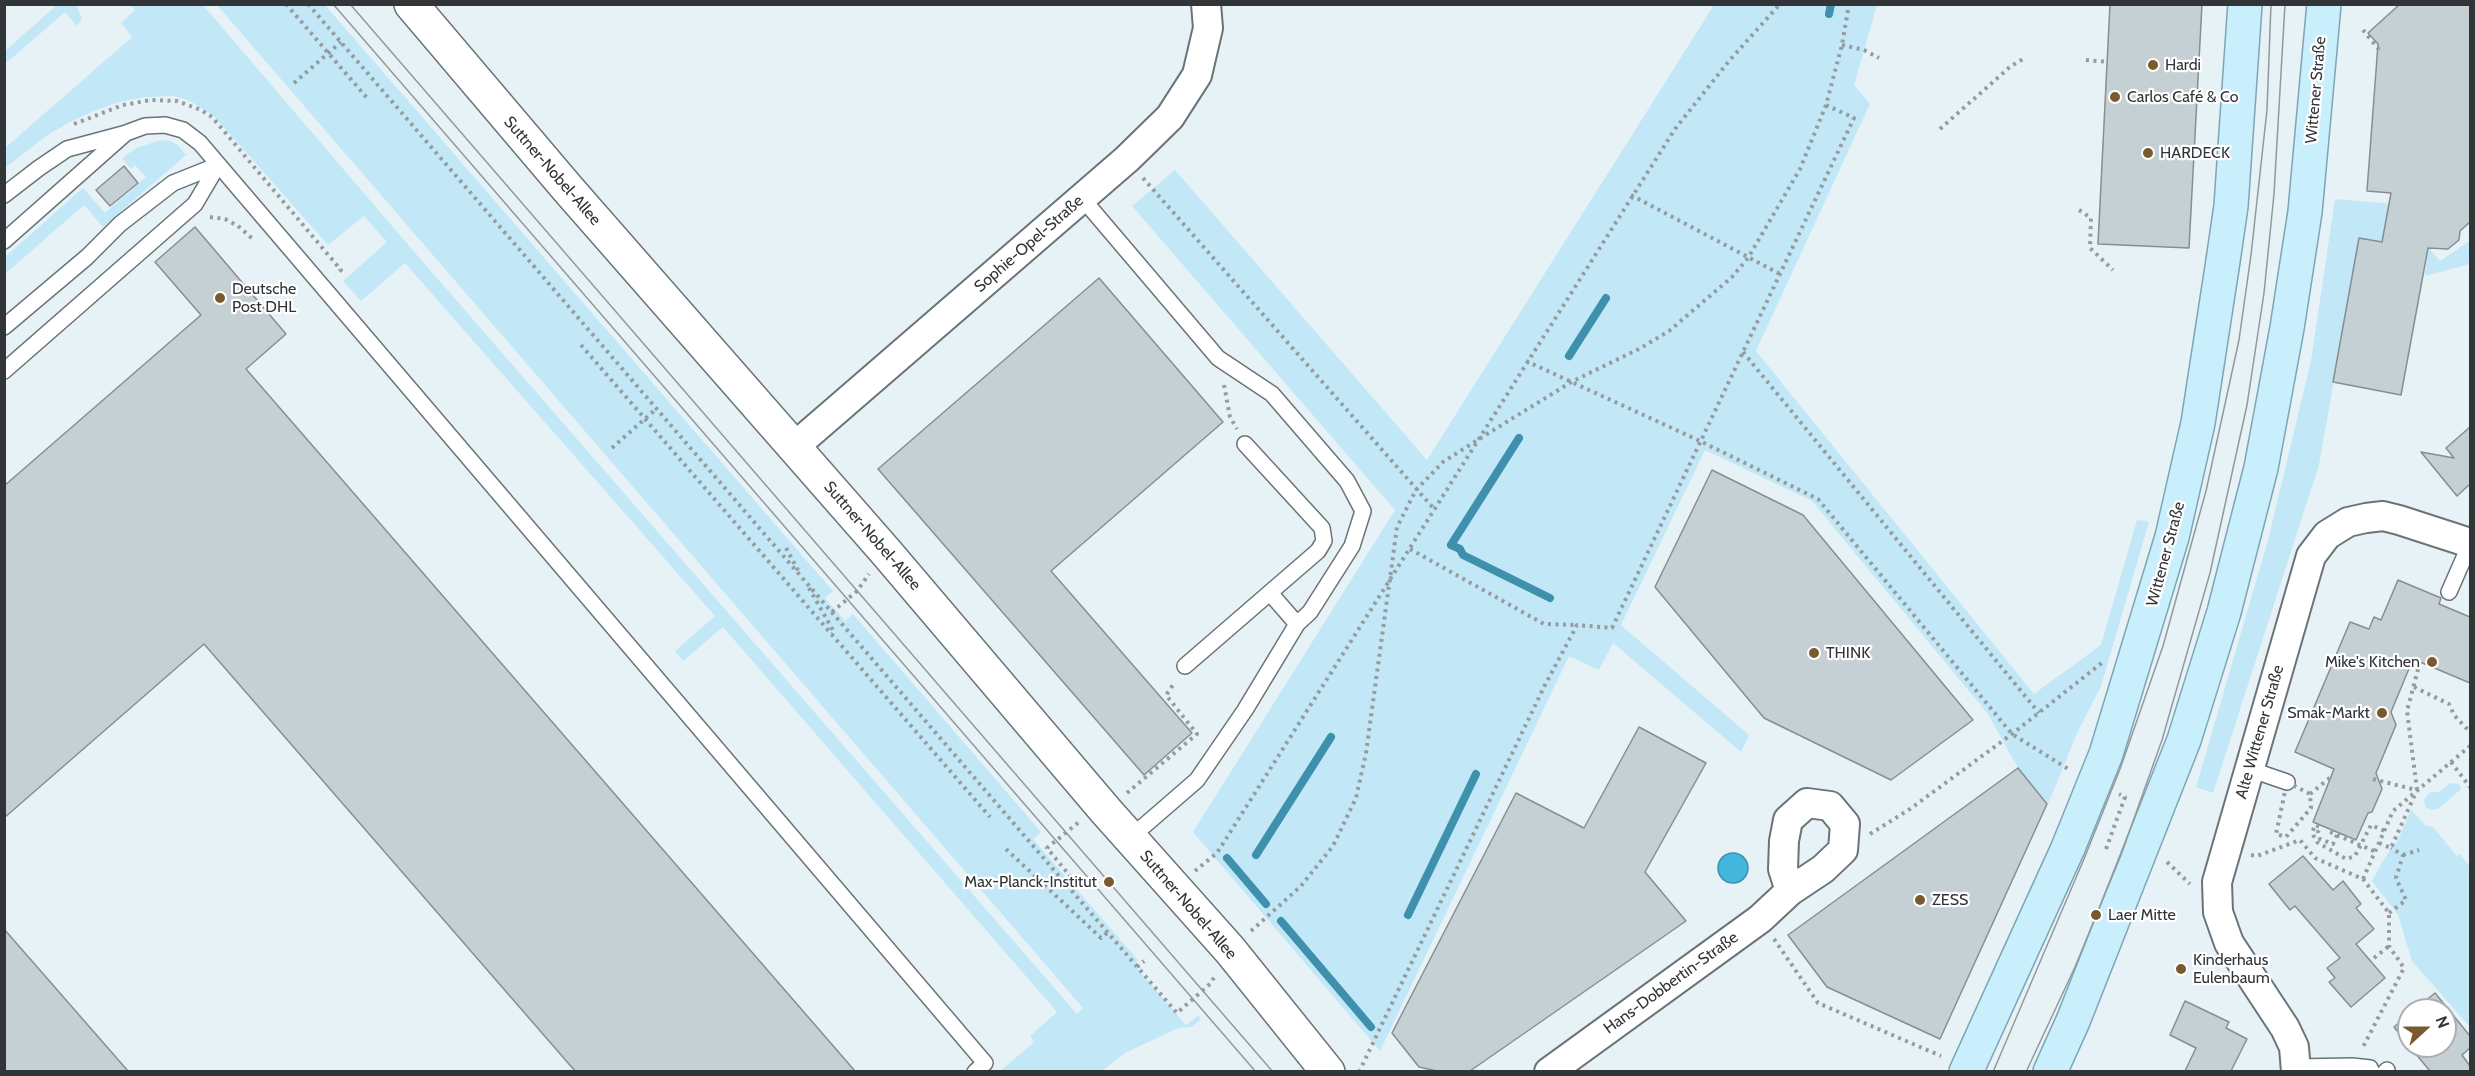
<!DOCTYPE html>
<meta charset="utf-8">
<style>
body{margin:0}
#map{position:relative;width:2475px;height:1076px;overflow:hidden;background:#e7f2f7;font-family:Cabin,sans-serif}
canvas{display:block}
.frame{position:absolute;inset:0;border:6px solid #313537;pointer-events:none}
.north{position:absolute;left:2397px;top:998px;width:60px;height:60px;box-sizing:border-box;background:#fff;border:2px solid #adaeaf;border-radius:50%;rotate:69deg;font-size:16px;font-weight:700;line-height:24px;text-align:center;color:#313537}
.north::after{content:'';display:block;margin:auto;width:21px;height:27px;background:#785a2e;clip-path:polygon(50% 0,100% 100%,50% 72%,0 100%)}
</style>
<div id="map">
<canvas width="2475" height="1076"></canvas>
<div class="frame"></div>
<div class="north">N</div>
</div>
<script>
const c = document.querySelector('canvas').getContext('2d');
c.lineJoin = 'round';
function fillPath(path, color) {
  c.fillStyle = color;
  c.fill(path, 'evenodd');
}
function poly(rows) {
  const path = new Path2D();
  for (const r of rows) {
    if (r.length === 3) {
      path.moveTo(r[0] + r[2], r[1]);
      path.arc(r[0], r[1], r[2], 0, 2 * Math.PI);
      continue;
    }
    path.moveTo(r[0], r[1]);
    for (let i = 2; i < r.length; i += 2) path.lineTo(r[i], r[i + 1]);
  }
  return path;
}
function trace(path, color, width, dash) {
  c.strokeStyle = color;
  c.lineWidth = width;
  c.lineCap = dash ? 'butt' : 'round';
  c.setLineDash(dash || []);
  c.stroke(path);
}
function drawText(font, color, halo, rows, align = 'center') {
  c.font = font + ' Cabin,sans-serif';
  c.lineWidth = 4.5;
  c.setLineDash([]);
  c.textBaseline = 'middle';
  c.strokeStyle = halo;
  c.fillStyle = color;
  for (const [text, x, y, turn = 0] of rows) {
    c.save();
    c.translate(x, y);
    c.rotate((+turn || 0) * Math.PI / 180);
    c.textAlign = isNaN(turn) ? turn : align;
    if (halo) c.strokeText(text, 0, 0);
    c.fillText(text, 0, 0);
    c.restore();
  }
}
const green = poly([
 [58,4,76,5,82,18,77,26,65,12,5,64,5,51],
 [131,5,203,5,410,247,1077,1014,1083,1008,217,5,325,5,833,591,825,598,845,621,853,614,1041,832,1033,839,1138,960,1134,965,1186,1025,1199,1015,1200,1020,1192,1027,1178,1028,1125,1053,1102,1071,1000,1071,1034,1042,1030,1036,1057,1012,723,627,683,661,675,651,715,616,405,263,361,301,343,281,387,242,364,216,328,245,213,115,188,100,174,96,146,97,119,102,94,111,70,122,46,136,5,168,5,148,132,37,121,23,135,10],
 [1714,5,1877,5,1854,85,1870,104,1756,351,2034,694,2101,645,2137,520,2149,522,2101,686,2078,731,2048,804,2018,768,1988,714,1812,501,1705,450,1621,625,1749,735,1741,752,1613,643,1599,670,1569,656,1380,1051,1193,832,1395,510,1132,206,1175,170,1427,460],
 [161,140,170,141,178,145,186,155,103,227,84,205,5,274,5,257,83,188,105,213,146,177,135,165,131,169,122,158,136,148],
 [2335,199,2406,205,2419,237,2440,261,2470,241,2470,262,2467,265,2425,276,2428,249,2359,238,2319,465,2213,793,2196,787,2268,540,2311,361],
 [2450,783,2459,784,2461,789,2438,809,2431,810,2425,806,2424,800,2430,792,2439,792],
 [2411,810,2426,826,2433,827,2457,856,2460,854,2470,867,2470,1027,2412,961,2398,915,2372,881,2386,856,2398,840]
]);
const water = poly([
 [1733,868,15]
]);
const stream = poly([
 [1829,14,1831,4],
 [1569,356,1606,298],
 [1519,438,1451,545,1460,549,1463,555,1550,598],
 [1256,855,1331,737],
 [1227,858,1266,904],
 [1408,915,1476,774],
 [1281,921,1371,1027]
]);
const building = poly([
 [2110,4,2202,4,2189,248,2098,244,2110,4],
 [2400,4,2470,4,2470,222,2460,231,2459,240,2448,249,2428,248,2401,395,2333,382,2359,238,2382,242,2391,193,2367,191,2378,44,2368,33,2400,4],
 [124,166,138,183,110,206,96,190,124,166],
 [195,227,286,334,246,369,855,1071,575,1071,204,644,4,818,4,486,201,315,155,262,195,227],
 [1099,278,1223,422,1051,571,1192,733,1144,775,878,469,1099,278],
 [2470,427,2470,484,2457,496,2421,452,2454,458,2446,448,2470,427],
 [1712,470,1803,515,1973,720,1891,780,1764,718,1655,587,1712,470],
 [2398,580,2441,598,2439,604,2470,617,2470,683,2413,659,2391,712,2396,725,2376,773,2382,789,2372,812,2368,813,2356,840,2313,822,2334,769,2295,752,2350,622,2369,629,2374,617,2381,620,2398,580],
 [1639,727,1706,763,1645,872,1686,921,1470,1071,1437,1071,1419,1067,1392,1033,1516,793,1584,828,1639,727],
 [2018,768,2047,804,1940,1039,1827,987,1788,935,2018,768],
 [2303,856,2333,890,2343,881,2361,904,2356,908,2374,929,2356,944,2385,978,2351,1007,2329,982,2335,978,2327,968,2340,958,2295,906,2290,910,2269,884,2303,856],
 [4,929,128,1071,4,1071,4,929],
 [2435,993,2470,1036,2470,1048,2462,1055,2470,1066,2470,1071,2430,1071,2409,1046,2445,1046,2445,1010,2414,1010,2435,993],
 [2185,1001,2229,1022,2226,1028,2247,1039,2231,1071,2185,1071,2196,1048,2170,1035,2185,1001],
 [2409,1014,2409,1046,2394,1027,2409,1014]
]);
const path = poly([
 [286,4,367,98],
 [308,4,1177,1013,1210,984,1215,976],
 [2363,30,2381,52],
 [1842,45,1864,50,1879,58],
 [2086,60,2108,62],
 [294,83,341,42],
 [74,124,123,105,151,100,177,101,201,110,212,117,341,270,336,274],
 [1940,129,2011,66,2023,59],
 [1143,178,1435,510],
 [1631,195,1780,274],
 [2079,210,2091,218,2090,248,2113,270],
 [210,217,225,219,238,226,255,241],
 [581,345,990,817],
 [1743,352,2039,713],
 [1526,361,1700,441,1818,499,2012,734,2070,770],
 [1224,385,1230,417,1237,429],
 [612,448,656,409],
 [786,548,799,572],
 [1410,549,1544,624,1577,625],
 [809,588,834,632,832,634],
 [832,612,857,591,869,574],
 [2414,687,2449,704,2454,715,2470,732],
 [2451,762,2470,787],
 [2373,779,2416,790],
 [2287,782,2310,794,2311,808,2286,837,2276,834,2287,782],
 [2417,790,2407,711,2420,662],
 [1127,793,1197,734,1166,695,1175,682],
 [2310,794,2332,776],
 [2330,832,2376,852],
 [1870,834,1910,809,2012,734,2103,662],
 [2337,835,2333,844,2320,839,2318,832,2320,827,2315,825,2312,833,2317,842,2346,859,2355,856,2371,825,2385,831],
 [2379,843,2391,848,2416,792],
 [1006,849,1101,938,1107,933],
 [2106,849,2125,797,2119,794],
 [2251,855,2257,856,2300,840,2315,858,2363,879,2389,913,2389,946,2404,968,2363,1047],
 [2403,855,2419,850],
 [2167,862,2190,884],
 [1195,871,1217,853,1675,129,1729,61,1780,4],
 [2363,879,2393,811,2470,746],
 [1063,882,1070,876,1047,848,1079,822],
 [2389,913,2406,900,2396,878,2403,855,2391,848],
 [1251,931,1301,886,1333,846,1356,798,1366,753,1397,527,1416,490,1443,462,1479,439,1573,381,1639,349,1669,331,1732,277,1748,258,1800,169,1826,105,1842,45,1849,4],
 [1774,939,1818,1003,1941,1056],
 [2374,958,2389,946],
 [1137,967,1144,961],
 [1359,1072,1544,687,1577,625,1612,628,1854,118,1826,105]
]);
const service = poly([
 [4,195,39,168,67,149,123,134],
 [1082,198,1218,358,1272,394,1347,481,1363,511,1352,546,1310,612,1297,624,1245,710,1197,780,1130,838],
 [4,241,126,133,145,126,165,125,183,130,200,143,985,1063,975,1072],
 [4,327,87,257,120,224,173,183,218,165],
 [4,371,195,204,218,165],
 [2449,592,2470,544],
 [1270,593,1297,624],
 [1185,666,1318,551,1324,541,1322,528,1245,444],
 [2249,769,2287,782],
 [2296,1067,2352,1066,2370,1068,2372,1072],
 [2385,1072,2387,1070]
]);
const minor = poly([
 [794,447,1127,159,1170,117,1197,75,1208,28,1206,4],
 [1549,1072,1760,919,1790,891,1823,869,1843,850,1845,824,1830,806,1807,803,1788,820,1784,841,1783,869,1790,891],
 [2296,1072,2294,1047,2285,1028,2229,943,2218,912,2217,882,2311,556,2327,535,2348,522,2366,518,2383,516,2399,520,2470,543]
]);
const tertiary = poly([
 [411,4,568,189,886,552,1106,811,1230,950,1328,1072]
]);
const primary = poly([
 [1966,1072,2068,848,2106,754,2172,537,2198,423,2223,261,2231,206,2245,4],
 [2050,1072,2073,1021,2184,740,2224,612,2261,468,2287,328,2305,212,2324,4]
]);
const tram = poly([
 [333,4,1256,1072],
 [350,4,1273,1072],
 [1993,1072,2084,859,2120,769,2163,646,2206,491,2239,340,2251,255,2267,110,2271,4],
 [2026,1072,2075,967,2121,855,2162,740,2210,573,2247,405,2264,293,2274,194,2285,4]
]);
const markers = [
 [2153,65,6,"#785a2e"],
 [2115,97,6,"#785a2e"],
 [2148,153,6,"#785a2e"],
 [220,298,6,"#785a2e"],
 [1814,653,6,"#785a2e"],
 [2432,662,6,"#785a2e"],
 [2382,713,6,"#785a2e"],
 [1109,882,6,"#785a2e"],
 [1920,900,6,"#785a2e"],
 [2096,915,6,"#785a2e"],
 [2181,969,6,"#785a2e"]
];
const poiNames = [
 ["Hardi",2165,65],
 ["Carlos Café & Co",2127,97],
 ["HARDECK",2160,153],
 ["Deutsche",232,289],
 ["Post DHL",232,307],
 ["THINK",1826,653],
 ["Mike's Kitchen",2420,662,"right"],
 ["Smak-Markt",2370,713,"right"],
 ["Max-Planck-Institut",1097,882,"right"],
 ["ZESS",1932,900],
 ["Laer Mitte",2108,915],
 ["Kinderhaus",2193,960],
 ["Eulenbaum",2193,978]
];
const streetNames = [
 ["Wittener Straße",2316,90,-85],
 ["Suttner-Nobel-Allee",552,171,49],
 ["Sophie-Opel-Straße",1029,244,-41],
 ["Suttner-Nobel-Allee",872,536,49],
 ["Wittener Straße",2166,554,-75],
 ["Alte Wittener Straße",2260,732,-74],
 ["Suttner-Nobel-Allee",1188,905,49],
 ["Hans-Dobbertin-Straße",1671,983,-36]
];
fillPath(green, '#c2e7f6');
fillPath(water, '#44b7de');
trace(water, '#3e90ac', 1.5);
trace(stream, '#3e90ac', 8);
fillPath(building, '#c5d0d4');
trace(building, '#858f93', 1.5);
trace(service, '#6a7478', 18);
trace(minor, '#6a7478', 32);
trace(tertiary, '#6a7478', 36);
trace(primary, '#7ca5b6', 36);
trace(path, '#949ca0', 4, [3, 4.5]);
trace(service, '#fff', 15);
trace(minor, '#fff', 28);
trace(tertiary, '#fff', 33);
trace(primary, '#c9eefc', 33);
trace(tram, '#91999c', 1.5);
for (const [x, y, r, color] of markers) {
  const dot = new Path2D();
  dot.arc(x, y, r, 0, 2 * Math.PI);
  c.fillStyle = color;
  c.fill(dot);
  trace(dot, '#fff', 2);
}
drawText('16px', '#313537', '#fff', poiNames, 'left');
drawText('16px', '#313537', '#fff', streetNames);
</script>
